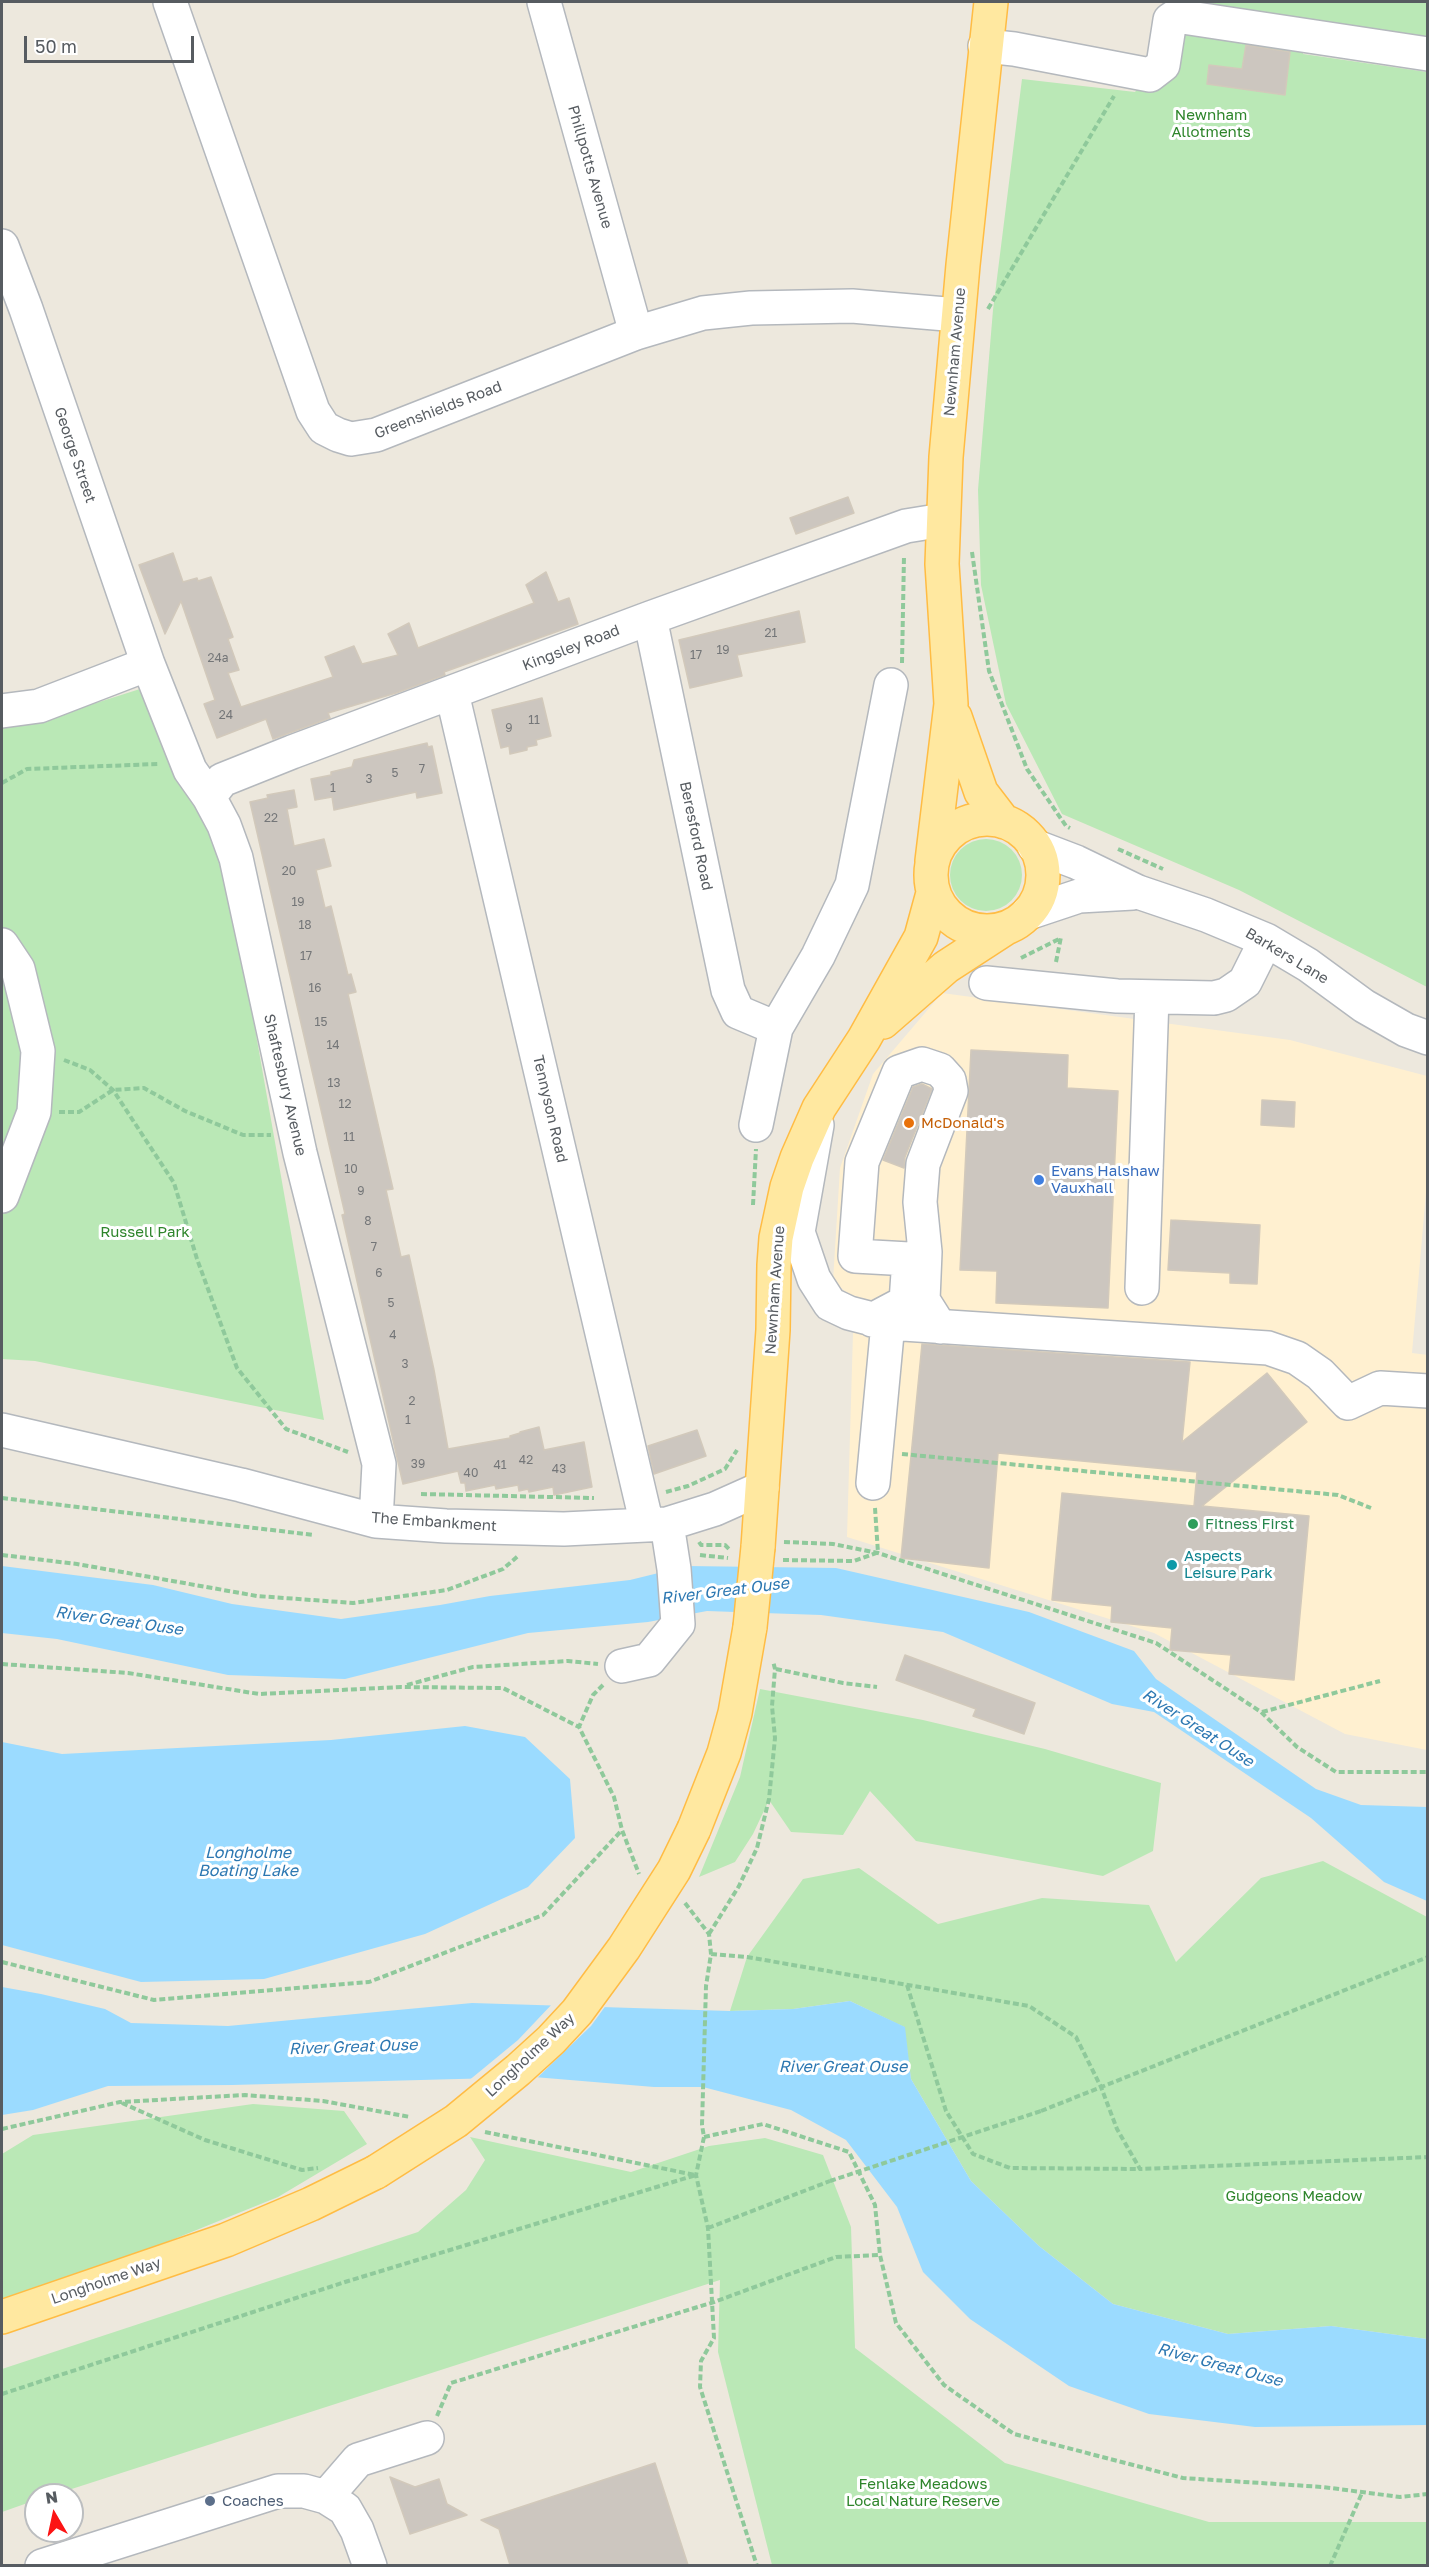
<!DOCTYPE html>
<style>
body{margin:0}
#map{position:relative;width:1429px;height:2567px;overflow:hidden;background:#ede8dd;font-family:"Golos Text",sans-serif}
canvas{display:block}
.frame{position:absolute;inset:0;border:3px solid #575c61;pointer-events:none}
.north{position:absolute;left:24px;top:2483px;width:60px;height:60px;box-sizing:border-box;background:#fff;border:2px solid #bcbec0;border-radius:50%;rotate:351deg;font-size:16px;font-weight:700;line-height:24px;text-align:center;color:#575c61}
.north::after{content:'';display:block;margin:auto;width:21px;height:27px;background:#fc1414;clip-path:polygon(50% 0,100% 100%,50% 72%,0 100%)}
.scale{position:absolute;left:24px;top:36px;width:170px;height:27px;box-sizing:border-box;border:3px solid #575c61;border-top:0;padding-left:8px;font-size:18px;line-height:21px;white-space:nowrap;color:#575c61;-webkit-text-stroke:4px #fff;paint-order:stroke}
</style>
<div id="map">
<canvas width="1429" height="2567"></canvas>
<div class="frame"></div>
<div class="north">N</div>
<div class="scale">50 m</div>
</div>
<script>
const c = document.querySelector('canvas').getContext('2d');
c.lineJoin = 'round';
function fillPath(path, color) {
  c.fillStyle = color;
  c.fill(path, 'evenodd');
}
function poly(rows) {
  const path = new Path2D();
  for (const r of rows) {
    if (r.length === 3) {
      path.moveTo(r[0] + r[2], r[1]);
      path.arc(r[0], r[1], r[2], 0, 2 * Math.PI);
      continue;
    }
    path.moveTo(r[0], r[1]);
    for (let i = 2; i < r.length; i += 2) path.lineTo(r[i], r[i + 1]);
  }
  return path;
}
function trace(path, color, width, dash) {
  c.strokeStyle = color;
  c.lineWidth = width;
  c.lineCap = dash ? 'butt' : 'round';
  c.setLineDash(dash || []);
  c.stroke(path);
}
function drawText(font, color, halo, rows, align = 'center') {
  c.font = font + ' "Golos Text",sans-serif';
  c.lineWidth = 6;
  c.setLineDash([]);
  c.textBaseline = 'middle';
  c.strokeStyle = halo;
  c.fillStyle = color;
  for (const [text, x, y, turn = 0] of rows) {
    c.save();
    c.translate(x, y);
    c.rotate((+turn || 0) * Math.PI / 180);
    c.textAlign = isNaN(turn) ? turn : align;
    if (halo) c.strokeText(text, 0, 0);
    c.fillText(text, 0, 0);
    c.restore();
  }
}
const commercial = poly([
 [942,993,1290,1040,1427,1076,1427,1181,1412,1353,1428,1355,1427,1750,1345,1734,1154,1633,847,1537,854,1299,833,1281,840,1168,873,1074]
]);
const green = poly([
 [1163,2,1427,2,1427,51,1305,35,1303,54,1427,72,1427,987,1239,890,1062,814,1006,704,981,585,978,490,993,310,1022,79,1135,92,1154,68],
 [140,689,211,837,233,904,324,1420,35,1361,2,1359,2,725,36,722],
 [986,875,36],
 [760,1689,923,1720,1045,1749,1161,1783,1153,1851,1103,1876,916,1841,870,1791,843,1835,791,1832,769,1800,753,1834,735,1862,699,1877,740,1777],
 [1323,1861,1427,1917,1427,2339,1331,2326,1228,2334,1113,2304,1039,2246,971,2181,911,2079,904,2027,850,2001,793,2009,730,2011,747,1957,803,1879,859,1868,938,1924,1042,1898,1149,1905,1176,1962,1261,1878],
 [253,2104,344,2111,367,2144,278,2197,152,2248,2,2299,2,2154,33,2135],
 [470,2137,631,2172,709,2146,765,2138,823,2155,851,2227,855,2348,1005,2463,1209,2522,1427,2522,1427,2565,772,2565,718,2352,720,2280,53,2495,36,2495,36,2500,2,2512,2,2369,418,2232,466,2190,485,2160]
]);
const water = poly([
 [2,1566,153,1585,232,1604,341,1619,440,1605,490,1596,630,1580,687,1566,836,1568,1029,1612,1134,1651,1156,1679,1316,1789,1361,1805,1427,1807,1427,1901,1384,1882,1311,1818,1154,1712,1112,1704,943,1632,821,1615,707,1611,648,1622,528,1633,345,1679,228,1675,57,1639,2,1633],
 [465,1726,525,1737,570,1779,575,1838,528,1887,425,1934,264,1979,141,1982,2,1945,2,1742,62,1754,331,1740],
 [2,1987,41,1994,105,2009,131,2023,228,2026,472,2003,730,2011,793,2009,850,2001,905,2027,911,2079,971,2181,1039,2246,1113,2304,1228,2334,1331,2326,1427,2339,1427,2425,1255,2427,1149,2414,1069,2386,970,2319,923,2272,897,2207,846,2140,791,2110,703,2087,654,2087,534,2077,232,2085,108,2086,33,2110,2,2115]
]);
const pier = poly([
 [554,2002,607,2004,591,2026,535,2080,467,2082,518,2040]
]);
const building = poly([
 [1246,45,1290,52,1285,95,1207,84,1209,65,1242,69,1246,45],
 [848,497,854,513,796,534,790,518,848,497],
 [173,553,183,582,197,578,198,581,211,577,233,637,228,639,239,670,228,673,241,707,333,677,325,657,354,646,362,664,398,655,388,634,409,623,418,648,534,603,526,585,546,572,558,602,569,598,578,624,444,672,445,675,396,693,328,713,330,718,273,739,266,719,217,738,204,704,215,700,181,601,165,634,139,565,173,553],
 [799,611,805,642,737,655,742,676,690,688,679,640,799,611],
 [542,698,551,736,536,740,537,745,527,747,527,750,510,754,509,746,501,748,492,710,542,698],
 [427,743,428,747,432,746,442,793,417,798,416,792,334,810,332,797,315,800,311,779,331,775,331,772,352,767,354,760,427,743],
 [294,790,297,807,287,809,294,846,324,839,331,866,316,870,325,908,331,906,348,975,351,974,356,992,348,994,393,1189,386,1190,401,1257,409,1255,434,1370,448,1449,510,1438,510,1436,520,1433,520,1432,539,1427,544,1450,584,1442,592,1487,554,1495,553,1487,529,1492,528,1489,519,1491,518,1485,496,1489,495,1485,466,1491,465,1483,461,1483,458,1471,403,1484,342,1215,345,1214,250,802,268,798,267,795,294,790],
 [971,1050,1068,1055,1067,1088,1118,1091,1108,1308,996,1303,997,1271,960,1270,971,1050],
 [922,1084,932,1089,905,1157,904,1168,883,1160,913,1087,922,1084],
 [1262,1100,1295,1102,1294,1127,1261,1125,1262,1100],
 [1171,1220,1260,1225,1257,1284,1230,1283,1230,1273,1168,1270,1171,1220],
 [922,1344,1190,1362,1182,1442,1267,1373,1307,1422,1202,1506,1309,1516,1294,1680,1229,1674,1231,1655,1170,1650,1172,1628,1111,1622,1112,1606,1052,1600,1062,1493,1194,1506,1197,1472,998,1453,989,1568,901,1558,922,1344],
 [697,1430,706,1456,654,1474,648,1446,697,1430],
 [905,1655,1035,1703,1024,1734,973,1716,976,1709,896,1680,905,1655],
 [655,2463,688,2565,510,2565,499,2529,481,2520,655,2463],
 [390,2477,415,2487,439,2479,447,2504,467,2515,410,2534,390,2477]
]);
const path = poly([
 [988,309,1114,96],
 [972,552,989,671,1027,769,1066,826,1070,828],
 [902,663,904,556],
 [2,783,27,769,158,764],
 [1118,849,1163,869],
 [1021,958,1061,938],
 [1056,962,1061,937],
 [64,1060,90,1070,113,1090,174,1183,197,1259,237,1368,286,1429,348,1452],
 [59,1112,79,1112,113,1090,144,1088,185,1111,243,1135,271,1135],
 [753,1205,756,1149],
 [902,1454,1338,1495,1371,1508],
 [666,1492,688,1486,725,1469,737,1450],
 [421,1494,594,1498],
 [2,1498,314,1535],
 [875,1508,878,1553],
 [699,1542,701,1545,725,1545,730,1550],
 [784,1542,833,1544,878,1553,1156,1643,1261,1712,1297,1747,1336,1772,1428,1772],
 [2,1555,77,1564,257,1596,353,1603,447,1590,503,1569,518,1556],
 [700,1555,728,1558],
 [783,1560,854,1561,876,1553],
 [2,1664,128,1673,259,1694,401,1687,503,1688,579,1727],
 [776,1669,843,1683,877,1687],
 [407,1685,473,1667,568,1661,598,1664],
 [603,1685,593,1695,579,1727,614,1797,622,1830,639,1874],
 [1262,1712,1380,1681],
 [685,1903,709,1934,711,1954,706,1986,702,2125,704,2137,696,2175,708,2228,714,2338,701,2361,700,2387,757,2566],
 [709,1934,739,1886,757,1848,769,1799,775,1738,772,1706,775,1669,773,1661],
 [711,1954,747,1957,1029,2006,1076,2037,1101,2087,1117,2129,1140,2169,1428,2157],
 [2,1962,154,2000,369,1982,543,1915,622,1830],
 [907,1985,946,2111,973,2154,1010,2168,1140,2169],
 [122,2103,205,2140,302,2170,318,2168],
 [1041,2111,1428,1957],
 [2,2129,120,2102,245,2095,323,2101,410,2117],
 [485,2132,695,2175],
 [704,2137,763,2124,849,2152,875,2205,880,2255,896,2323,944,2385,1014,2434,1183,2478,1323,2487,1400,2497,1428,2494],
 [708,2228,830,2181],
 [2,2394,345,2282,696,2175],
 [437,2416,451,2383,714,2302,836,2257,880,2255],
 [1330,2566,1362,2493]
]);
const minor = poly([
 [170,2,313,411,324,428,338,435,351,439,376,435,636,333,703,313,751,308,852,306,958,315],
 [544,2,636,333],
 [985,46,1014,49,1150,75,1163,65,1170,20,1176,16,1428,54],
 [2,246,26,309,148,664,190,770,209,797,224,825,236,858,300,1153,379,1464,376,1521],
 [650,618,728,990,738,1012,776,1028,818,956,852,885,891,685],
 [452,693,647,1525],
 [2,711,39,706,148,664],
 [209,797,222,780,292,752,650,618,906,526,943,520],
 [1034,846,1076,862,1138,892,1206,915,1266,940,1308,965,1364,1006,1406,1030,1428,1038],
 [1028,913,1079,896,1133,893],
 [2,945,18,969,38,1051,34,1112,2,1196],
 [986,983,1117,996,1214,998,1226,995,1245,982,1266,940],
 [756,1125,776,1028],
 [817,1125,798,1232,814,1279,830,1304,849,1313,888,1323,1268,1348,1297,1358,1320,1374,1348,1403,1380,1388,1428,1391],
 [1142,1288,1152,997],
 [872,1320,906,1302,909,1259,855,1256,862,1162,899,1072,922,1064,940,1070,949,1080,951,1091,923,1164,920,1202,925,1252,923,1300,940,1327],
 [2,1430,241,1485,376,1521,446,1526,564,1529,667,1524,715,1509,762,1488],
 [873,1483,888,1323],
 [622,1666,649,1660,678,1624,674,1569,667,1524],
 [326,2497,358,2460,427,2438],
 [42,2566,278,2491,304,2491,326,2497,345,2509,357,2530,370,2566]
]);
const major = poly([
 [955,717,981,792,1004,822],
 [987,875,56],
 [932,861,951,704,942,564,946,457,963,265,991,2],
 [883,1022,946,967,1006,928],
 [758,1547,773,1330,774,1265,776,1238,787,1187,797,1158,819,1108,864,1039,921,937,933,893],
 [694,1829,724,1753,735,1713,750,1627],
 [2,2317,226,2240,311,2204,376,2172]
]);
const pathBridge = poly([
 [830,2181,1041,2111]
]);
const majorBridge = poly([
 [750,1627,758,1547],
 [376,2172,456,2121,518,2070,551,2040,577,2012,624,1948,674,1870,694,1829]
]);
const markers = [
 [909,1123,6,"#e8710a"],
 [1039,1180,6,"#3f7fe0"],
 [1193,1524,6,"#2e9e5b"],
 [1172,1565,6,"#0f9aa8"],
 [210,2501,6,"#5c6f8a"]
];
const numberNames = [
 ["21",771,633],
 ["19",723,650],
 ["17",696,655],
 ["24a",218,658],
 ["24",226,715],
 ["11",534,720],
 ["9",509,728],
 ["7",422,769],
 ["5",395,773],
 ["3",369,779],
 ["1",333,788],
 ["22",271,818],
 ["20",289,871],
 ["19",298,902],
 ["18",305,925],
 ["17",306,956],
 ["16",315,988],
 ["15",321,1022],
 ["14",333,1045],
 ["13",334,1083],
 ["12",345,1104],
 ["11",349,1137],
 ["10",351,1169],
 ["9",361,1191],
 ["8",368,1221],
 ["7",374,1247],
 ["6",379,1273],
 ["5",391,1303],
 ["4",393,1335],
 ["3",405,1364],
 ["2",412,1401],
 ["1",408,1420],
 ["42",526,1460],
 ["39",418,1464],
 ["41",500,1465],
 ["43",559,1469],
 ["40",471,1473]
];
const parkNames = [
 ["Newnham",1211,115],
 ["Allotments",1211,132],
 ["Russell Park",145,1232],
 ["Gudgeons Meadow",1294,2196],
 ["Fenlake Meadows",923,2484],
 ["Local Nature Reserve",923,2501]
];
const streetNames = [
 ["Phillpotts Avenue",590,167,74],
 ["Newnham Avenue",955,352,-85],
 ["Greenshields Road",438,410,-21],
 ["George Street",75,455,71],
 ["Kingsley Road",571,648,-21],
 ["Beresford Road",696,836,78],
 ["Barkers Lane",1287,956,31],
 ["Shaftesbury Avenue",285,1085,77],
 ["Tennyson Road",550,1109,77],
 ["Newnham Avenue",775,1290,-86],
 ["The Embankment",434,1522,4],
 ["Longholme Way",530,2055,-43],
 ["Longholme Way",106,2281,-19]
];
const foodNames = [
 ["McDonald's",921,1123]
];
const shopNames = [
 ["Evans Halshaw",1051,1171],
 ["Vauxhall",1051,1188]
];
const leisureNames = [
 ["Fitness First",1205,1524]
];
const cultureNames = [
 ["Aspects",1184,1556],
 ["Leisure Park",1184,1573]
];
const serviceNames = [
 ["Coaches",222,2501]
];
const waterNames = [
 ["River Great Ouse",725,1591,-7],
 ["River Great Ouse",119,1621,8],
 ["River Great Ouse",1198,1728,33],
 ["Longholme",248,1853],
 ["Boating Lake",248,1871],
 ["River Great Ouse",353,2047,-2],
 ["River Great Ouse",843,2067],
 ["River Great Ouse",1220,2365,15]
];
fillPath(commercial, '#fff0d0');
fillPath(green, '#bae8b6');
fillPath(water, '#9bdbff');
fillPath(pier, '#ede8dd');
fillPath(building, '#ccc6bf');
trace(building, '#d2c9bb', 1.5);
trace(minor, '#b4b8bd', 36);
trace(major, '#ffbc44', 36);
trace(path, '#8fc99b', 4, [6, 3]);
trace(minor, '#fff', 33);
trace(major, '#ffe8a0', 33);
trace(majorBridge, '#ffbc44', 36, []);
trace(pathBridge, '#8fc99b', 4, [6, 3]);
trace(majorBridge, '#ffe8a0', 33);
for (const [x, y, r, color] of markers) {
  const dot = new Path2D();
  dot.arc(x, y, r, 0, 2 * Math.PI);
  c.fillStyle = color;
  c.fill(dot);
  trace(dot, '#fff', 2);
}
drawText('12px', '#747678', null, numberNames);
drawText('15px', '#2e852b', '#fff', parkNames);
drawText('15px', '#575c61', '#fff', streetNames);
drawText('15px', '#c56008', '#fff', foodNames, 'left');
drawText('15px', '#366cbe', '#fff', shopNames, 'left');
drawText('15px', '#27864d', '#fff', leisureNames, 'left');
drawText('15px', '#0d838f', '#fff', cultureNames, 'left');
drawText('15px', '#4e5e75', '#fff', serviceNames, 'left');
drawText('italic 16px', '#2d78b2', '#fff', waterNames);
</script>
